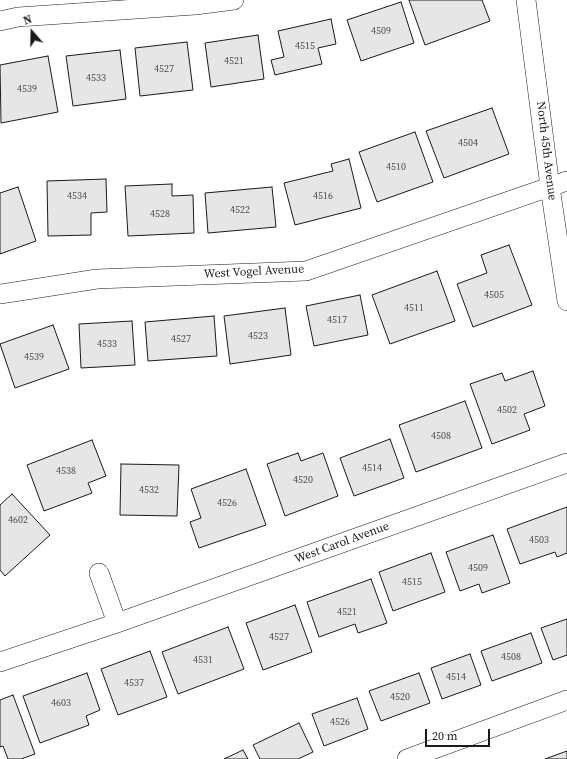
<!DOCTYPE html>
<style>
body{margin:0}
#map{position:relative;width:567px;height:759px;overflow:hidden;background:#fff;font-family:"Source Serif 4",serif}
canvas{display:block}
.north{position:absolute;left:12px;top:12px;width:40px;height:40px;-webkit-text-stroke:3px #fff;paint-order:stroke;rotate:340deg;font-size:11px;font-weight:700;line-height:16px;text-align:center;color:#1a1a1a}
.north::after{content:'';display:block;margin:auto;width:14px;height:18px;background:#1a1a1a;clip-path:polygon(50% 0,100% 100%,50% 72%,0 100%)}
.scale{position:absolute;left:425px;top:729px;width:65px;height:18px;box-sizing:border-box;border:2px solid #1a1a1a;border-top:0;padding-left:5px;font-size:12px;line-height:14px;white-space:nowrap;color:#1a1a1a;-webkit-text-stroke:3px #fff;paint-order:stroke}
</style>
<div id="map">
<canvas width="567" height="759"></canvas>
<div class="north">N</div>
<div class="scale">20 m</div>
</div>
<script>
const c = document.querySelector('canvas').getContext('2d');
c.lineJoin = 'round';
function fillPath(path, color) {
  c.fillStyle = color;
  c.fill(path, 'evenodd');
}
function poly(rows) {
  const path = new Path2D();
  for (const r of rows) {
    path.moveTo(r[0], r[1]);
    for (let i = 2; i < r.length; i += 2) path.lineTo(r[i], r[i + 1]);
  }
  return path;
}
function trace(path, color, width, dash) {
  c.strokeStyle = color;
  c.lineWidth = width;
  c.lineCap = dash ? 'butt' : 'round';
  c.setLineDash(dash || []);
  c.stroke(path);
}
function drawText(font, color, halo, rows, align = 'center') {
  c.font = font + ' "Source Serif 4",serif';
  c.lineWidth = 3;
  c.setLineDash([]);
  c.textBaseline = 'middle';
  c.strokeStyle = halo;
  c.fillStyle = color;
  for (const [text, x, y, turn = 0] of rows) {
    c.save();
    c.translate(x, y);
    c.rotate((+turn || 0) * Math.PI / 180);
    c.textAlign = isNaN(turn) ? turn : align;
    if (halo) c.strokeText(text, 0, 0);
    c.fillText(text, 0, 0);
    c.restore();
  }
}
const building = poly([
 [409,0,482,0,490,21,425,45,409,0],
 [401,2,414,43,361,61,347,20,401,2],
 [331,19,336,44,318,48,322,64,275,75,271,60,284,57,278,31,331,19],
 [258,35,264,79,211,87,205,43,258,35],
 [187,42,193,90,140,96,135,48,187,42],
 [120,50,126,99,73,106,66,56,120,50],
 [48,56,58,112,1,123,0,65,48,56],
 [492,108,509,154,444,178,426,131,492,108],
 [415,132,433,182,377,202,359,152,415,132],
 [349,159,361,208,295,225,284,183,333,171,331,164,349,159],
 [106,179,107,212,91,213,91,235,48,236,47,181,106,179],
 [172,184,172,196,193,195,194,233,128,236,125,186,172,184],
 [18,187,36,241,0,254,0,193,18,187],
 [272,187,276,227,208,233,205,193,272,187],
 [509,245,532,305,473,327,457,284,487,273,481,255,509,245],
 [437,271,455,321,390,344,372,295,437,271],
 [360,295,368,335,314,346,306,306,360,295],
 [285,308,291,355,230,364,224,316,285,308],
 [214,316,217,356,148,361,145,322,214,316],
 [132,321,135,365,81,368,79,324,132,321],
 [53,325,69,369,15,388,0,344,53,325],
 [533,371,545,406,524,414,530,430,492,444,470,384,502,373,505,381,533,371],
 [465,401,482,448,416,472,399,425,465,401],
 [390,439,404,478,354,496,340,458,390,439],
 [92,440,106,476,88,483,92,493,44,511,27,465,92,440],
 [298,453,301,461,323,453,338,496,285,516,267,464,298,453],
 [121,464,179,465,177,516,120,515,121,464],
 [246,469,266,525,199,548,190,522,201,518,191,489,246,469],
 [12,494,50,535,5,576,0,570,0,505,12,494],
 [567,507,567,553,557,557,555,552,520,564,507,529,567,507],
 [493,535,510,583,482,593,479,584,460,591,446,552,493,535],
 [431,553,445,592,393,611,379,572,431,553],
 [371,579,387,623,358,633,355,624,319,637,307,602,371,579],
 [295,605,312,652,263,670,246,623,295,605],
 [567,619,567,655,553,660,541,628,567,619],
 [228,627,244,669,178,694,162,652,228,627],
 [531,633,542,663,492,681,481,651,531,633],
 [150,651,167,697,118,715,101,669,150,651],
 [470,654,481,685,442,699,431,668,470,654],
 [87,673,100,710,86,716,89,725,40,743,23,696,87,673],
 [419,673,430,703,381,721,369,691,419,673],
 [13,695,35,754,21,759,8,759,3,746,0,747,0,700,13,695],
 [357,698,368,729,324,746,312,714,357,698],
 [299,723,313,752,298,759,260,759,253,745,299,723],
 [243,750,248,759,224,759,243,750],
 [567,751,567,759,545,759,567,751]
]);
const street = poly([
 [526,0,550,187,567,301],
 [0,21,18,17,195,5,234,0],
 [0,294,97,279,306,271,567,181],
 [99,573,117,623],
 [0,662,117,623,567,463],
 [407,759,567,700]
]);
const numberNames = [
 ["4509",381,31],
 ["4515",305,46],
 ["4521",234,61],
 ["4527",164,69],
 ["4533",96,78],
 ["4539",27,89],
 ["4504",468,143],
 ["4510",396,167],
 ["4534",77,196],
 ["4516",323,196],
 ["4522",240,210],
 ["4528",160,214],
 ["4505",494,295],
 ["4511",414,308],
 ["4517",337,320],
 ["4523",258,336],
 ["4527",181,339],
 ["4533",107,344],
 ["4539",34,357],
 ["4502",507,410],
 ["4508",441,436],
 ["4514",372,468],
 ["4538",66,471],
 ["4520",303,480],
 ["4532",149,490],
 ["4526",227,503],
 ["4602",18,520],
 ["4503",539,540],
 ["4509",478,568],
 ["4515",412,582],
 ["4521",347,612],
 ["4527",279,637],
 ["4508",511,657],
 ["4531",203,660],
 ["4514",456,677],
 ["4537",134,683],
 ["4520",400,697],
 ["4603",61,703],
 ["4526",340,722]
];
const streetNames = [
 ["North 45th Avenue",546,151,83],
 ["West Vogel Avenue",254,272,-3],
 ["West Carol Avenue",342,543,-20]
];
fillPath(building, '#e6e6e6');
trace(building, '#1a1a1a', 1);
trace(street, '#1a1a1a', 20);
trace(street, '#fff', 19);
drawText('10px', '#4d4d4d', null, numberNames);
drawText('12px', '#1a1a1a', '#fff', streetNames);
</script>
